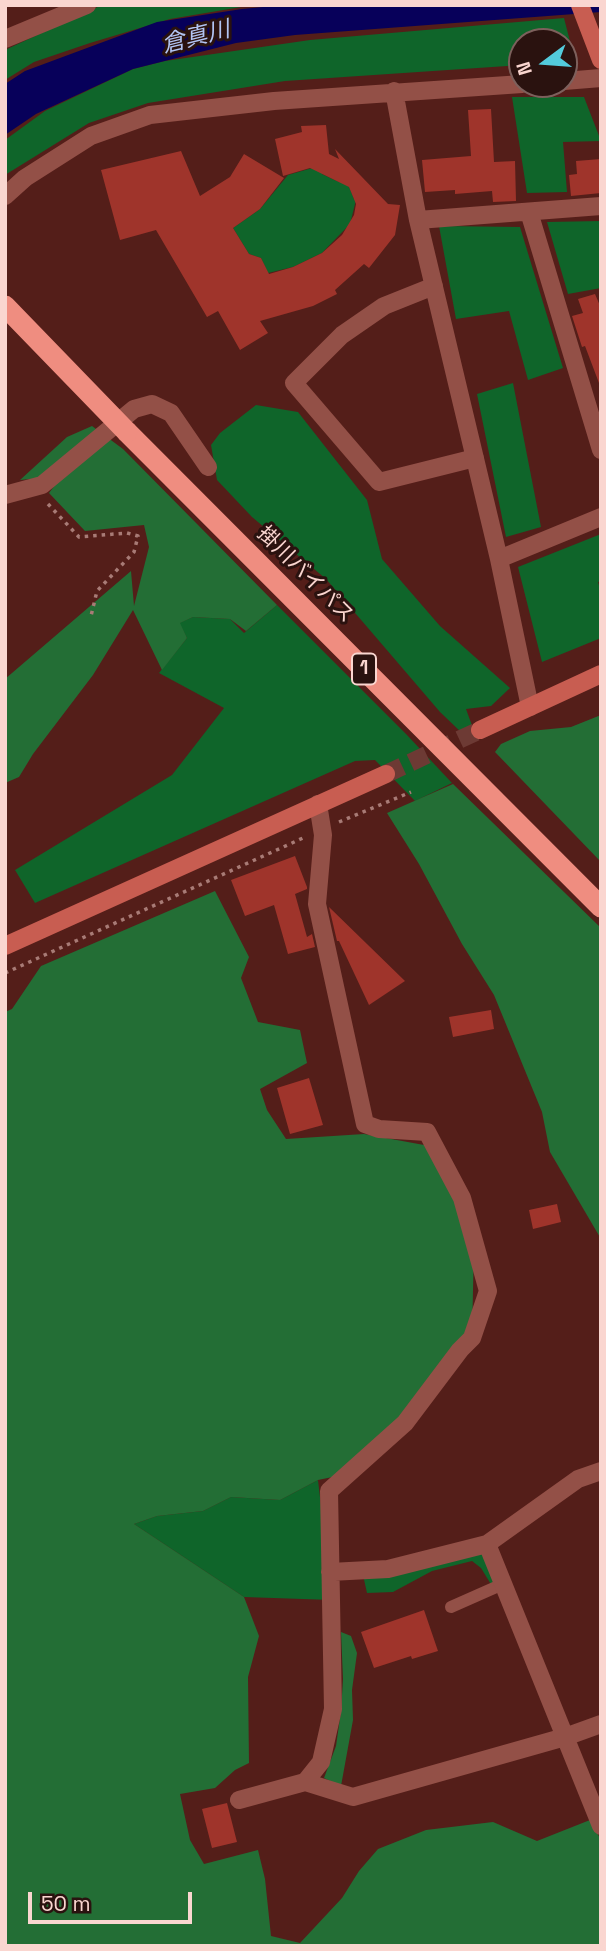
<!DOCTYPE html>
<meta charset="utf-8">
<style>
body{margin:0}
#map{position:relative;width:606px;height:1951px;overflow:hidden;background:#541e19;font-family:"Space Grotesk",sans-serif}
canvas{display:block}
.frame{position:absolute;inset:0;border:7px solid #fad6d0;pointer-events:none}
.north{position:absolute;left:508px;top:28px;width:70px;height:70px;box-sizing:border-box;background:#2a120f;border:2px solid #7d605c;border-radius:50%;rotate:254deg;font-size:19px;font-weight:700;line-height:28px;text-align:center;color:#fad6d0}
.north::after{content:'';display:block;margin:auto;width:24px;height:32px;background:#53cbdc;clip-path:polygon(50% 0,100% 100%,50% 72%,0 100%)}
.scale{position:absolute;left:28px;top:1892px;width:164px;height:32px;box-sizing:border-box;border:4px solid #fad6d0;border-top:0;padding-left:9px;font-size:21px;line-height:24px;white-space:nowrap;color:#fad6d0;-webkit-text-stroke:5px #2a120f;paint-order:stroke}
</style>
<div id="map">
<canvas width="606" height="1951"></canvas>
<div class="frame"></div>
<div class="north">N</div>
<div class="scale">50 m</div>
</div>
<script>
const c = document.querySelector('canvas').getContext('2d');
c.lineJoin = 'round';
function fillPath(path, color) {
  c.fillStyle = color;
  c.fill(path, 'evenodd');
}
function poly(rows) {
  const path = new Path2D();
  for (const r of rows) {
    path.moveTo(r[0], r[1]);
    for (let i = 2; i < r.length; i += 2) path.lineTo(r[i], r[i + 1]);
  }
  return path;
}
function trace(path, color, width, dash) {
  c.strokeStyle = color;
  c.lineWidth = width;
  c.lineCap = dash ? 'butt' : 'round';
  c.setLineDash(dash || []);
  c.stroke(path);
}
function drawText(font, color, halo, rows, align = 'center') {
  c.font = font + ' "Space Grotesk","Noto Sans JP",sans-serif';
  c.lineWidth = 6;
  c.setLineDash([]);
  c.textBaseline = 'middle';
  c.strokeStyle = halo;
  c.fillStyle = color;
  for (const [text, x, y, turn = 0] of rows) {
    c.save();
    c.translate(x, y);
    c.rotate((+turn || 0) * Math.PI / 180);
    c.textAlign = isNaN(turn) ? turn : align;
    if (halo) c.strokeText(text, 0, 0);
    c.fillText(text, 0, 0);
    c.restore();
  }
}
const green = poly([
 [102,5,253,5,170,19,90,43,34,62,5,80,5,50],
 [564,18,575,61,564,62,564,42,522,42,522,65,285,81,148,103,89,123,5,175,5,140,45,111,133,69,165,61,310,40],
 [512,97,584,97,601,141,563,142,567,192,527,193],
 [326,164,322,174,339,182,344,174,354,199,356,200,350,224,322,253,293,267,268,273,261,258,249,254,233,228,260,209,288,175],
 [601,221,601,288,568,294,547,222],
 [439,226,520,227,563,368,528,380,509,311,456,319],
 [513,383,541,527,506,537,477,394],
 [256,405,298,412,367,500,382,559,440,626,510,688,491,706,466,709,474,731,463,734,440,712,326,579,252,517,217,480,211,445,220,433],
 [601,534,601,581,598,582,601,592,601,638,542,662,518,567],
 [277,605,407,735,452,783,415,801,375,760,355,761,35,903,15,870,172,775,224,708,159,673,187,638,179,623,193,617,230,619,244,633],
 [318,1480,332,1600,244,1597,134,1524,157,1516,203,1511,231,1497,280,1500],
 [483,1548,499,1587,492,1586,481,1568,472,1561,432,1571,393,1592,367,1593,363,1575]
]);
const forest = poly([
 [92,426,123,449,277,605,246,631,230,619,193,617,180,623,187,638,162,670,133,610,93,675,33,754,19,777,5,783,5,679,131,571,134,606,149,547,144,525,85,531,49,493,55,485,52,477,20,480,67,437],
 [601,715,601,862,495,752,501,744,530,731,571,727],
 [453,784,601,928,601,1239,550,1152,542,1112,494,995,462,944,419,864,387,813],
 [215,891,249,957,241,978,258,1022,300,1030,307,1063,260,1089,267,1110,286,1139,364,1134,435,1147,474,1243,472,1338,435,1384,347,1474,318,1480,280,1500,231,1497,203,1511,157,1516,134,1524,244,1597,259,1636,248,1677,249,1763,235,1770,215,1788,180,1794,190,1840,204,1864,258,1850,265,1879,271,1936,300,1943,342,1898,359,1871,378,1849,426,1830,493,1822,537,1841,590,1820,601,1840,601,1946,5,1946,5,1012,12,1009,41,966],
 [341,1632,351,1636,357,1653,352,1690,353,1720,341,1786,324,1778,336,1746,341,1711,343,1679]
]);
const water = poly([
 [284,5,601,5,601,12,295,35,236,43,133,69,36,114,5,135,5,84,25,71,157,22,242,9]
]);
const building = poly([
 [491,109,494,162,515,161,516,201,493,202,492,191,455,194,455,190,425,192,422,160,471,156,468,110],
 [326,125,329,154,339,159,335,149,388,204,400,205,395,235,369,268,364,264,335,290,337,294,313,306,260,321,268,333,240,350,218,311,207,317,156,230,120,240,101,170,181,151,200,196,230,177,244,154,284,178,260,209,233,228,249,254,261,258,269,274,293,267,322,253,342,235,354,215,356,204,349,187,310,168,283,176,275,139,302,132,301,126],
 [601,159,601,193,571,196,569,175,577,174,576,161],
 [595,294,601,308,601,383,599,383,585,346,582,347,572,316,583,313,578,299],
 [295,856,307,887,307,889,295,894,307,937,312,934,315,947,288,954,274,905,245,916,231,880],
 [329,907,405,981,369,1005,339,941,337,941],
 [491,1010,494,1029,453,1037,449,1017],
 [309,1078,323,1125,290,1134,277,1088],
 [557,1204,561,1222,533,1229,529,1210],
 [424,1610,438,1651,412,1659,411,1656,374,1668,361,1632],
 [227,1803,237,1842,212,1848,202,1809]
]);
const secondaryTunnel = poly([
 [386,774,480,730]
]);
const path = poly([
 [48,504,79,537,127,533,138,536,134,552,97,591,91,616],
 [339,822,411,792],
 [5,973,303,838]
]);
const lane = poly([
 [451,1607,503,1584]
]);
const street = poly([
 [5,39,87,5],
 [564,81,601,78],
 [394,91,418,220,499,559,530,707],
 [5,196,25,178,91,136,150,115,274,101,522,84],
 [529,212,601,450],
 [418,220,601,206],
 [434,286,384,306,342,335,294,383,379,482,475,458],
 [5,495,42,485,134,409,152,404,171,413,208,467],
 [499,559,601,517],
 [487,1544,601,1826],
 [330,1572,388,1569,487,1544,578,1479,601,1471],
 [305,1782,321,1762,333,1709,329,1491,405,1423,460,1350,472,1338,488,1291,462,1198,427,1132,379,1129,365,1124,317,904,323,835,318,804],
 [239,1800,305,1782,353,1797,565,1737,601,1724]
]);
const secondary = poly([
 [580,5,601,60],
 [480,730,601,674],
 [5,946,386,774]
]);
const highway = poly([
 [127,432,601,907]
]);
const highwayBridge = poly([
 [5,306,127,432]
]);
const shields = [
 [364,669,24]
];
const shieldNames = [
 ["1",364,669]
];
const streetNames = [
 ["掛川バイパス",305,575,45]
];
const waterNames = [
 ["倉真川",196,38,-14]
];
fillPath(green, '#0f652a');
fillPath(forest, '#236e35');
fillPath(water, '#07005a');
fillPath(building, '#9f342b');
trace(secondaryTunnel, '#6d3a34', 18, [18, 9]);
trace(path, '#a87b76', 3.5, [3.5, 5]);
trace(lane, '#935047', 12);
trace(street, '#935047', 18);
trace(secondary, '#c85d51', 18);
trace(highway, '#ef8d80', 21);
trace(highwayBridge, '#ef8d80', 21);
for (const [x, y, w] of shields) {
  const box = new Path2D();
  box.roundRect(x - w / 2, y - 15.5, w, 31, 5);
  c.fillStyle = '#2a120f';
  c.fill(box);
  trace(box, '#fad6d0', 2);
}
drawText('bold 19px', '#fad6d0', null, shieldNames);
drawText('21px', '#fad6d0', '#2a120f', streetNames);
drawText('italic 23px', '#b2c4f3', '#2a120f', waterNames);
</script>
